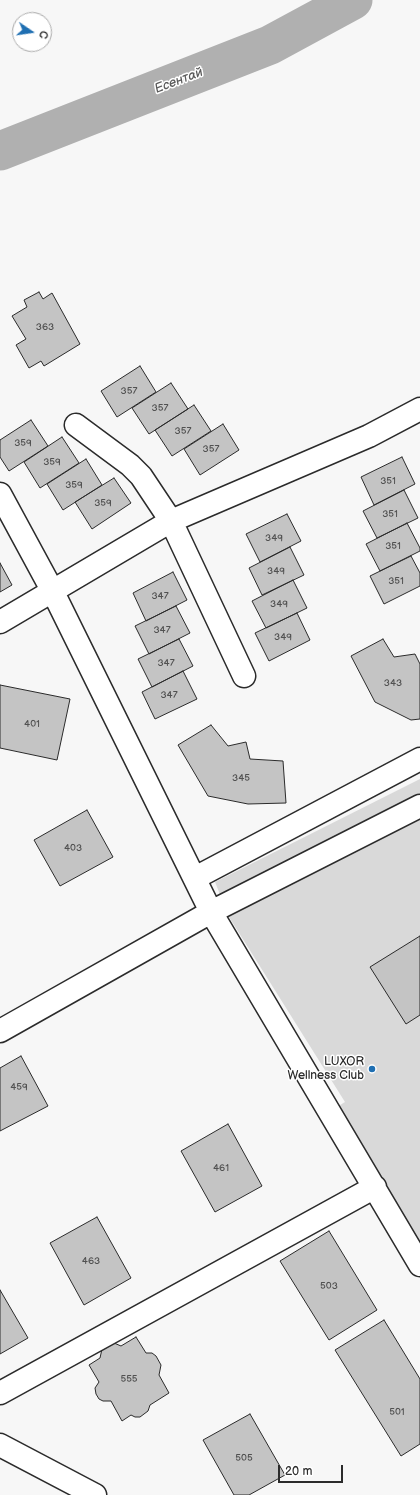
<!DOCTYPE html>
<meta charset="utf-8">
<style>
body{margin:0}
#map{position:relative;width:420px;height:1495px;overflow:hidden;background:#f7f7f7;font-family:"Balsamiq Sans",sans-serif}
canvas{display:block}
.north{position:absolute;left:12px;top:12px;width:40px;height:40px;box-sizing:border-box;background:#fff;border:1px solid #aaa;border-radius:50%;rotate:103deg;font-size:11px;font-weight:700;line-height:16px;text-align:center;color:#2b2b2b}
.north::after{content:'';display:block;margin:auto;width:14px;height:18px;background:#1f6fb2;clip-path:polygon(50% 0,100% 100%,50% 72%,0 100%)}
.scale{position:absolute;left:278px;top:1465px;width:65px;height:18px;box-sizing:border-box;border:2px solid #2b2b2b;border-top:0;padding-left:5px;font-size:12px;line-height:14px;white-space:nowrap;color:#2b2b2b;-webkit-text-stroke:3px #fff;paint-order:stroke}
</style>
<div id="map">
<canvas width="420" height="1495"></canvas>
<div class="north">С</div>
<div class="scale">20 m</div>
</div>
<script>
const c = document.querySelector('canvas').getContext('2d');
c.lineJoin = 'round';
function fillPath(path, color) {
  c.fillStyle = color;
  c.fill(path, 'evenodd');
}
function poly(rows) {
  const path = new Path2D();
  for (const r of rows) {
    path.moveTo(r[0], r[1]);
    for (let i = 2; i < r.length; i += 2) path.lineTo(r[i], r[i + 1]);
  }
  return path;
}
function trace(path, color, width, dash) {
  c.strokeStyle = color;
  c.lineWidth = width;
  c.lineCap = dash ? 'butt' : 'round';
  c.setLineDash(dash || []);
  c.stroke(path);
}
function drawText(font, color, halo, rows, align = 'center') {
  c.font = font + ' "Balsamiq Sans",sans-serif';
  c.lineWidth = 3;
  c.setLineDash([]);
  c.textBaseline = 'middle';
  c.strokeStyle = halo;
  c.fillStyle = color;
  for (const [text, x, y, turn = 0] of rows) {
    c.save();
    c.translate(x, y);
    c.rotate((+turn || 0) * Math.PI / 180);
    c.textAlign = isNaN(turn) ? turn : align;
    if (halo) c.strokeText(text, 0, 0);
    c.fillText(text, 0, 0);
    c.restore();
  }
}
const green = poly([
 [420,779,420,1244,337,1107,345,1102,229,917,215,882]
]);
const river = poly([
 [0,151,270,45,353,0]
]);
const building = poly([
 [39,292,43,299,52,293,80,344,44,366,41,361,29,368,16,345,26,339,12,316,27,307,24,300,39,292],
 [140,366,156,392,117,417,101,391,140,366],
 [171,383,188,409,149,434,132,408,171,383],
 [194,405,211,431,172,456,155,430,194,405],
 [31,420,48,446,9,471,0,457,0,440,31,420],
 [223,424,239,450,200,475,184,449,223,424],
 [62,437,79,463,40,488,24,462,62,437],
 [402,457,415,484,374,505,361,477,402,457],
 [86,459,102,485,63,510,47,484,86,459],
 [114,478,131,503,92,529,75,502,114,478],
 [404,490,418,518,377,538,363,511,404,490],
 [287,514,301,541,260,562,246,534,287,514],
 [407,523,420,548,420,551,380,571,366,544,407,523],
 [290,547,304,575,262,595,249,568,290,547],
 [411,556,420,573,420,586,384,604,370,576,411,556],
 [0,563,12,585,0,592,0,563],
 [173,572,187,600,146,621,133,593,173,572],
 [293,580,307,608,266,628,252,601,293,580],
 [176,606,190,633,149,654,135,626,176,606],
 [297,613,310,640,269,661,255,633,297,613],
 [179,639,193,666,152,687,138,659,179,639],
 [383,639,394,657,415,654,420,664,420,719,411,720,375,702,351,656,383,639],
 [183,671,197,699,155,719,142,692,183,671],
 [0,685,70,699,57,760,0,748,0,685],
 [211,725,228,746,246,742,250,759,283,761,286,803,248,804,208,796,178,745,211,725],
 [87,810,113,857,60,886,34,840,87,810],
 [420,936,420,1015,406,1024,370,967,420,936],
 [21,1056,48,1106,0,1131,0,1068,21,1056],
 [228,1124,262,1186,215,1212,181,1151,228,1124],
 [97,1217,131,1278,84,1305,50,1243,97,1217],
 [329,1231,377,1310,329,1340,280,1261,329,1231],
 [0,1290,28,1338,0,1354,0,1290],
 [384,1320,420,1379,420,1444,401,1456,335,1350,384,1320],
 [136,1337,146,1353,152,1353,156,1356,161,1365,159,1375,169,1393,150,1405,148,1411,140,1417,135,1417,131,1415,122,1421,111,1401,103,1401,99,1399,96,1394,95,1388,99,1382,89,1365,100,1358,102,1349,110,1343,114,1343,121,1346,136,1337],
 [250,1414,285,1475,249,1495,234,1495,203,1440,250,1414]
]);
const minor = poly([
 [76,425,130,465,141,476,171,521,244,676],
 [0,494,52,590,211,912,420,1265],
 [0,622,171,521,369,436,420,409],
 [195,878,420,759],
 [0,1031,211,912,420,806],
 [0,1393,375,1187],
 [0,1445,95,1495]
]);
const markers = [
 [372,1069,4,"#1f6fb2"]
];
const numberNames = [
 ["363",45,327],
 ["357",129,391],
 ["357",160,408],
 ["357",183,431],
 ["359",23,443],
 ["357",211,449],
 ["359",52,462],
 ["351",388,481],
 ["359",74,485],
 ["359",103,503],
 ["351",390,514],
 ["349",274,538],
 ["351",393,546],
 ["349",276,571],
 ["351",396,581],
 ["347",160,596],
 ["349",279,604],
 ["347",162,630],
 ["349",283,637],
 ["347",166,663],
 ["343",393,683],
 ["347",169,695],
 ["401",32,724],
 ["345",241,778],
 ["403",73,848],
 ["459",19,1087],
 ["461",221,1168],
 ["463",91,1261],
 ["503",329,1286],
 ["555",129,1379],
 ["501",397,1412],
 ["505",244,1458]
];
const poiNames = [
 ["LUXOR",364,1062],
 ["Wellness Club",364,1076]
];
const waterNames = [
 ["Есентай",179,81,-21]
];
fillPath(green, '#d9d9d9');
trace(river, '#b0b0b0', 39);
fillPath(building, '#c4c4c4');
trace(building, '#2b2b2b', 1);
trace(minor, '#2b2b2b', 25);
trace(minor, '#fff', 22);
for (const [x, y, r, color] of markers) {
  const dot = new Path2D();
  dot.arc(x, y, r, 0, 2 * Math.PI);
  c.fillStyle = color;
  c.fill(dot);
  trace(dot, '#fff', 1.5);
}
drawText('10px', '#515151', null, numberNames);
drawText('12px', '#2b2b2b', '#fff', poiNames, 'right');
drawText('italic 13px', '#5a5a5a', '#fff', waterNames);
</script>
